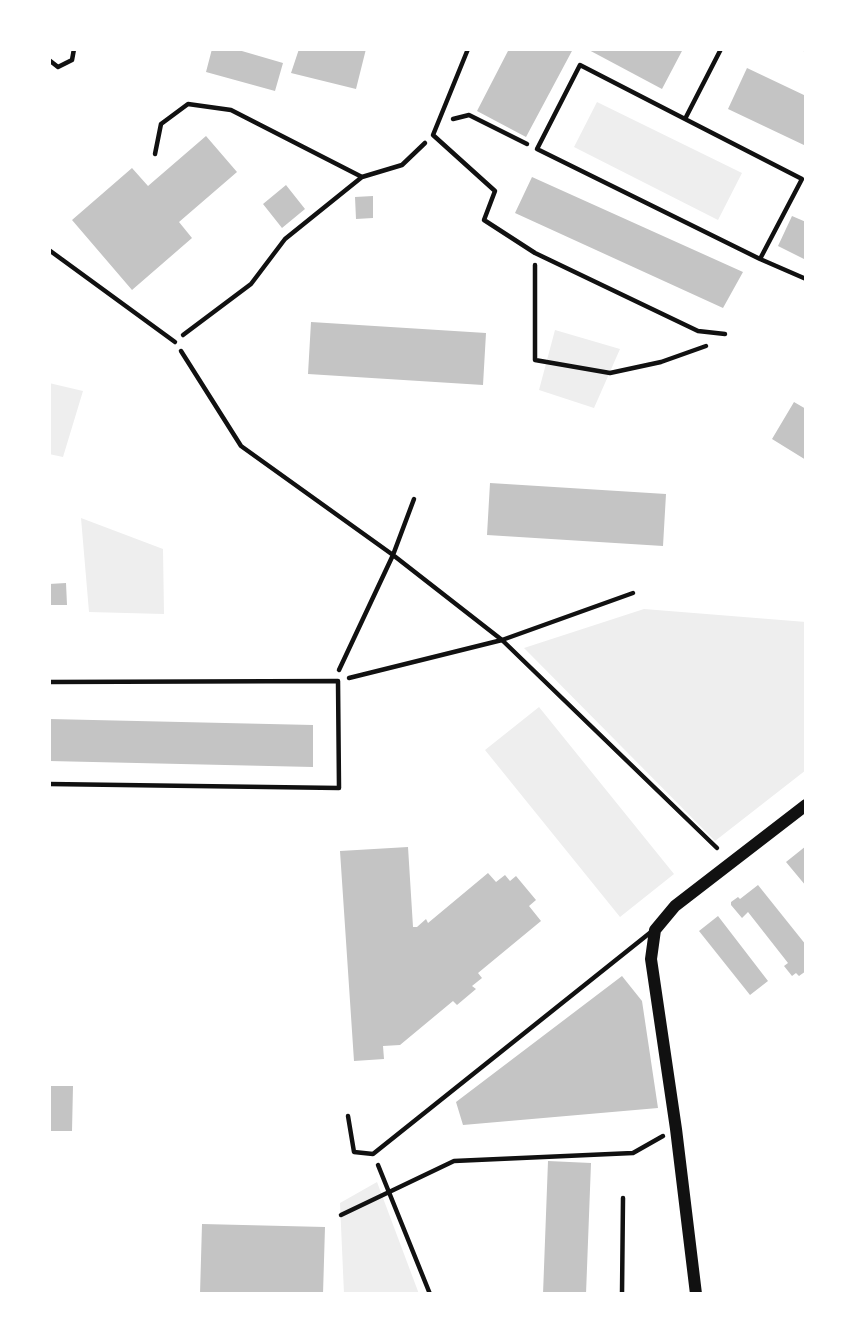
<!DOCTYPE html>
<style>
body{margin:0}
#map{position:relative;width:855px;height:1343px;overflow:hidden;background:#fff;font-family:"PT Serif",serif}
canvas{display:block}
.frame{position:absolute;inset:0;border:51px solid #fff;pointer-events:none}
</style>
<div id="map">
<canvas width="855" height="1343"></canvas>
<div class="frame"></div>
</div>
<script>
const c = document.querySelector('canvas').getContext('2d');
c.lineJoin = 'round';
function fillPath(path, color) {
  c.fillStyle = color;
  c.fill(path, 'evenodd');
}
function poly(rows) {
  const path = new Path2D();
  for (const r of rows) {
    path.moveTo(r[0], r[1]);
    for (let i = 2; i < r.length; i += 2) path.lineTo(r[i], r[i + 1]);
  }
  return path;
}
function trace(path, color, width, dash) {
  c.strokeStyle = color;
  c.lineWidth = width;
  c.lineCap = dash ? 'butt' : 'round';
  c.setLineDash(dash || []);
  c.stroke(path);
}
const green = poly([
 [597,102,742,173,718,220,574,147],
 [555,330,620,349,594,408,539,390],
 [49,383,83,391,63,457,49,454],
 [81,518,163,549,164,614,89,612],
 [644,609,806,622,806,770,715,841,524,648],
 [539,707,674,874,620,917,485,750],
 [377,1182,419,1294,344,1294,340,1203]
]);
const building = poly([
 [212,49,235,49,283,63,275,91,206,72],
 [299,49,366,49,356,89,291,73],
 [509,49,573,49,526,137,477,111],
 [587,49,683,49,662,89],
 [747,68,806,96,806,146,728,109],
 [206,136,237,172,179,222,192,238,132,290,72,220,132,168,148,186],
 [532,177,743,272,723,308,515,213],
 [286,185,305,209,282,228,263,204],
 [373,196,373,218,356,219,355,197],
 [792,216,806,222,806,260,778,246],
 [311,322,486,333,483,385,308,374],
 [794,402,806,409,806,460,772,439],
 [490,483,666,494,663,546,487,535],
 [66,583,67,605,49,605,49,584],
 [49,719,313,725,313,767,49,761],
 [806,846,806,886,786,862],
 [408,847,413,927,417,927,426,919,428,923,488,873,496,882,505,875,510,881,516,876,536,900,529,906,541,921,478,973,482,978,472,986,476,989,457,1005,453,1001,400,1045,383,1046,384,1059,354,1061,340,851],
 [758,885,806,945,806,971,799,976,796,973,792,976,784,966,788,963,748,912,742,918,731,905,731,902,738,897,740,899],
 [718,916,768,981,750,995,699,931],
 [622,976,642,1001,658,1108,463,1125,456,1102],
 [49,1086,73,1086,72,1131,49,1131],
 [548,1161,591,1163,586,1294,543,1294],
 [202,1224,325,1227,323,1294,200,1294]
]);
const path = poly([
 [49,60,58,67,72,60,74,49],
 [453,119,469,115,527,144],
 [155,154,161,124,188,104,231,110,362,177],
 [535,265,535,360,610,373,661,362,706,346],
 [183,335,251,284,285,239,362,177,402,165,425,143],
 [181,351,241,446,393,555,502,640,717,848],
 [339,670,393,555,414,499],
 [349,678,502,640,633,593],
 [378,1165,430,1294],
 [341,1215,454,1161,633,1153,663,1136]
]);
const service = poly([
 [468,49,433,135,495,191,484,220,535,253,698,331,725,334],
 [721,49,685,119,802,179,760,259,806,279],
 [685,119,580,65,537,149,760,259],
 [49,250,175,342],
 [49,682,338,681,339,788,49,784],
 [348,1116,354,1152,373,1154,651,932],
 [622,1294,623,1198]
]);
const tertiary = poly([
 [696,1294,676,1129,651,959,655,930,675,906,806,805]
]);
const tram = poly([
 [802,49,806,51]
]);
fillPath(green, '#eee');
fillPath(building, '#c4c4c4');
trace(path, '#111', 4.5);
trace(service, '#111', 4.5);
trace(tertiary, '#111', 12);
trace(tram, '#707070', 2);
</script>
